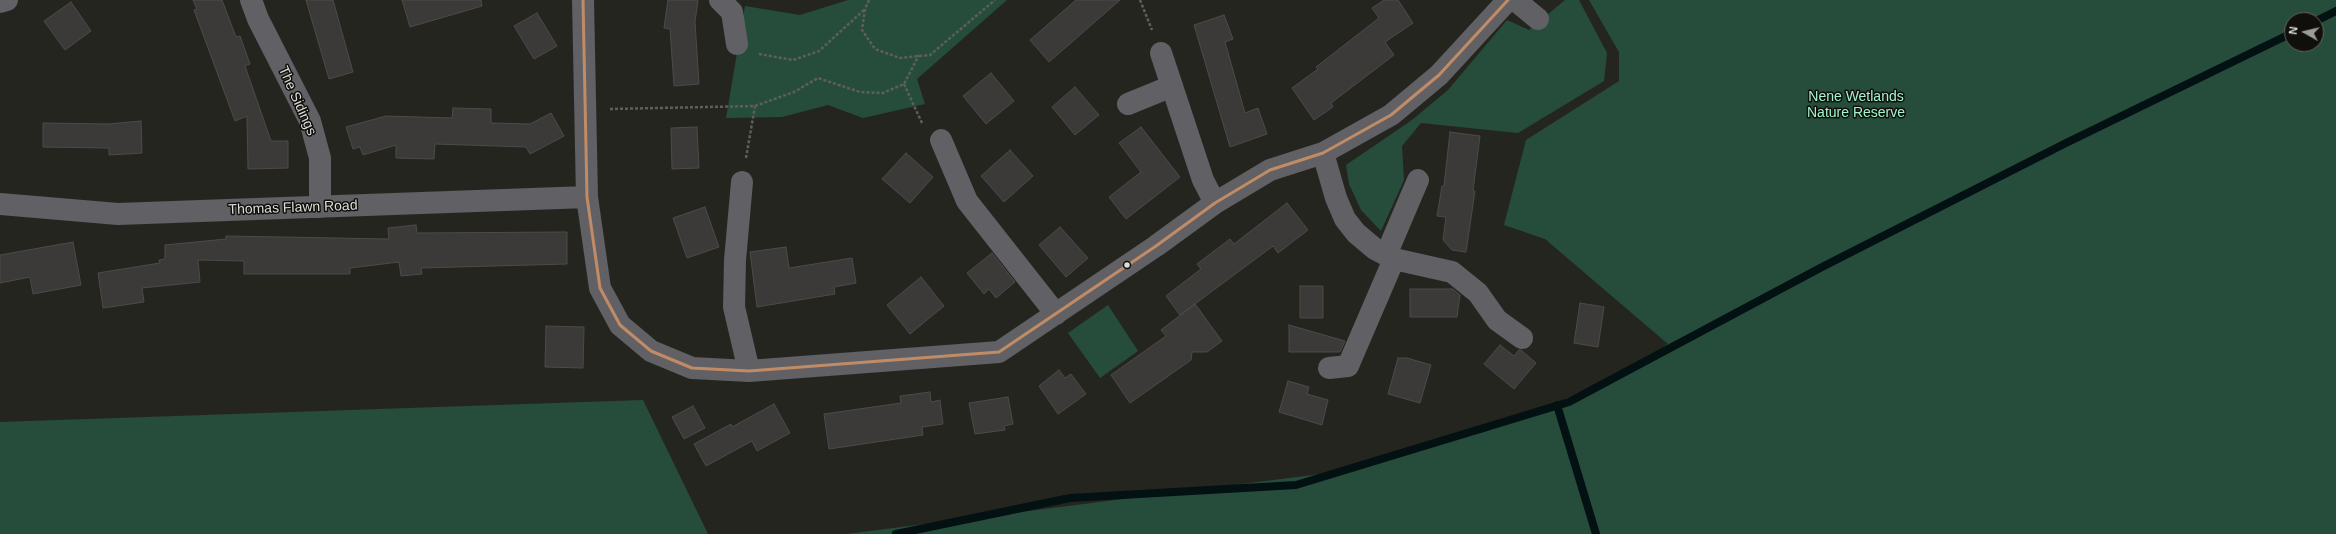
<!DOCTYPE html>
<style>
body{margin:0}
#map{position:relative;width:2336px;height:534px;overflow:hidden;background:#252520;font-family:Helvetica,sans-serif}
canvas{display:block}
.north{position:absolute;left:2284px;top:12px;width:40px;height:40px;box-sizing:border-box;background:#100f0b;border:1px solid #62615d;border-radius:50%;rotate:278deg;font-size:11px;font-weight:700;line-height:16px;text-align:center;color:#deddd8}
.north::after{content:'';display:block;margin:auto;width:14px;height:18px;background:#9d9d98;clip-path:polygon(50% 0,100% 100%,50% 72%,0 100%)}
</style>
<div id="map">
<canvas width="2336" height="534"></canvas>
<div class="north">N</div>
</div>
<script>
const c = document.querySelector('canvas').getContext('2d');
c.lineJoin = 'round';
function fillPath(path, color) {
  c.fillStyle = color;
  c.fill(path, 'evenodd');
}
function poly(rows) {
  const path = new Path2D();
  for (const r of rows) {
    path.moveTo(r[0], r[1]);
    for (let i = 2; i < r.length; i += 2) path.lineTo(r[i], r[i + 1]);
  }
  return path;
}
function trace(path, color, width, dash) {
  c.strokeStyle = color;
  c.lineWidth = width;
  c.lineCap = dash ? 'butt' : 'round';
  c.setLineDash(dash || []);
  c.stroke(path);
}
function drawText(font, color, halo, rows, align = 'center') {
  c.font = font + ' Helvetica,sans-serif';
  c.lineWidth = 3;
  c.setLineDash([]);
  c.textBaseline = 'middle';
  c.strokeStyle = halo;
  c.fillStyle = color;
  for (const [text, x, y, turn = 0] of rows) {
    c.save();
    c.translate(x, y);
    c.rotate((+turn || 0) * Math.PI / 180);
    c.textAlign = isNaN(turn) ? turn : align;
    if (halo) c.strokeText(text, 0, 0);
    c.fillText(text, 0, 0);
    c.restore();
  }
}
const green = poly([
 [848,0,1007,0,917,79,925,104,863,118,828,105,782,117,726,118,745,6,800,15],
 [1565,0,1579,0,1607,53,1604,81,1518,133,1421,123,1402,146,1404,180,1381,231,1361,210,1349,184,1346,165,1412,120,1448,90,1507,20,1529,30],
 [1589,0,2336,0,2336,534,846,534,1329,473,1487,431,1619,377,1668,344,1545,239,1504,225,1526,140,1619,81,1619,52],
 [2292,20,2316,20,2316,44,2292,44],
 [1108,305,1138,351,1100,378,1068,333],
 [643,400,708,534,0,534,0,422]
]);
const stream = poly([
 [2316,21,2336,11],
 [1557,405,1596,534],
 [896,534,1070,498,1296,485,1569,402,1822,267,2066,143,2292,33]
]);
const building = poly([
 [193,0,222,0,236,37,240,36,250,64,245,66,271,141,288,141,288,168,248,169,247,116,235,121,194,10,197,9,193,0],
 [306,0,333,0,353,72,329,79,306,0],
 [402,0,481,0,482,6,410,27,402,0],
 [668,0,698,0,695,22,699,84,674,86,670,29,664,28,668,0],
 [1076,0,1120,0,1049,62,1030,40,1076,0],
 [1384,0,1398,0,1413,23,1385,42,1394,55,1331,103,1333,107,1314,120,1292,88,1318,69,1316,67,1379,18,1372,8,1384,0],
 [71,2,91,31,65,50,44,21,71,2],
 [537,13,557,46,534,59,514,26,537,13],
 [1224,15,1233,39,1225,42,1245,113,1258,108,1267,134,1230,147,1194,25,1224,15],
 [991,73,1014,101,986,124,963,96,991,73],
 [1075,87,1099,115,1075,135,1052,107,1075,87],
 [453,108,491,109,491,123,530,124,551,113,564,136,530,154,526,147,435,144,434,159,396,158,396,145,363,155,360,147,353,149,346,127,386,116,452,118,453,108],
 [141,121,142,153,109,155,109,148,43,147,43,123,108,124,141,121],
 [697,127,699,168,672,169,671,128,697,127],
 [1141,127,1180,177,1126,219,1109,197,1141,172,1119,143,1141,127],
 [1450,132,1480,136,1473,190,1475,191,1466,252,1452,250,1443,240,1446,217,1437,216,1442,186,1444,186,1450,132],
 [1010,150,1033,176,1004,202,981,176,1010,150],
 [906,153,933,177,910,203,882,179,906,153],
 [1287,203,1308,230,1278,253,1273,246,1180,315,1166,296,1201,269,1197,264,1230,239,1234,244,1287,203],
 [705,207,719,247,687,258,673,218,705,207],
 [416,225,417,233,567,232,567,264,421,268,422,274,401,276,399,262,350,268,350,274,244,274,244,261,198,260,200,282,142,288,144,302,103,308,98,273,160,263,159,260,165,259,165,245,226,239,226,236,389,239,388,228,416,225],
 [1060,227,1088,258,1066,277,1039,245,1060,227],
 [73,242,81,285,33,294,30,277,0,283,0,255,73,242],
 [786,247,789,268,852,258,856,283,834,287,835,294,757,307,750,252,786,247],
 [992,253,1015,282,996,298,989,289,984,294,967,273,992,253],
 [921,277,944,306,910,334,887,305,921,277],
 [1300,286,1323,286,1323,318,1300,318,1300,286],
 [1410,289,1453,289,1460,295,1457,317,1410,317,1410,289],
 [1580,303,1604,307,1598,347,1574,343,1580,303],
 [1195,304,1222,341,1207,352,1192,352,1191,360,1130,403,1111,375,1166,336,1161,330,1195,304],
 [1289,325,1345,341,1340,352,1289,352,1289,325],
 [546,326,584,327,583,368,545,367,546,326],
 [1500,345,1514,356,1519,350,1521,350,1536,363,1514,389,1484,364,1500,345],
 [1398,358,1407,358,1431,365,1420,403,1388,394,1398,358],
 [1059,370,1065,378,1071,374,1086,394,1058,414,1039,386,1059,370],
 [1288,381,1309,387,1307,394,1328,400,1322,425,1279,412,1288,381],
 [930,392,931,402,940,400,943,424,922,427,923,435,829,449,824,414,901,403,900,396,930,392],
 [1008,397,1013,424,1004,426,1005,430,975,434,969,403,1008,397],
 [774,404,790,433,757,451,752,441,706,466,694,444,731,424,732,427,774,404],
 [693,406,705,428,684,439,672,417,693,406]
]);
const path = poly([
 [869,0,865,9,862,30,875,49,900,58,930,55,995,0],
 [1140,0,1152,30],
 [759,54,793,60,819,51,864,10],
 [904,84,922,123],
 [610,109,755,106,794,92,818,78,860,92,883,93,904,84,919,55],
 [746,158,755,106]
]);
const minor = poly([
 [251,0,258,19,310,121,320,158,320,207],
 [583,0,587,197,600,288,620,325,651,351,692,368,749,371,999,352,1156,246,1215,203,1270,170,1323,153,1391,115,1439,75,1508,0],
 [720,0,732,12,737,44],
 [1515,0,1538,19],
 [0,2,7,0],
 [1161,53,1203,180,1215,203],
 [1128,104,1172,86],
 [941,140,967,201,1056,314],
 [1323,153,1336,198,1345,219,1356,233,1375,249,1394,259,1452,272,1478,293,1497,320,1522,338],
 [742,182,735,260,734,307,749,371],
 [0,204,118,214,587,197],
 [1386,255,1418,180],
 [1329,368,1348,366,1394,259]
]);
const bus1 = poly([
 [583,0,587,197,600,288,620,325,651,351,692,368,749,371,999,352,1156,246,1215,203,1270,170,1323,153,1391,115,1439,75,1508,0]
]);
const markers = [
 [1127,265,3.5,"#deddd8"]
];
const parkNames = [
 ["Nene Wetlands",1856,97],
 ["Nature Reserve",1856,113]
];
const streetNames = [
 ["The Sidings",297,101,66],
 ["Thomas Flawn Road",293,208,-2]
];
fillPath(green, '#264d3c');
trace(stream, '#031112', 8);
fillPath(building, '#3c3a38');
trace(building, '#4c4b4a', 1);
trace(path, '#5e5e5f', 2.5, [3, 2]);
trace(minor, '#606065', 22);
trace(bus1, '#c18c65', 3);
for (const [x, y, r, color] of markers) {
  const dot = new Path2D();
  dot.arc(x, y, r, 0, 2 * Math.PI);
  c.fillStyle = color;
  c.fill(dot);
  trace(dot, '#100f0b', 1.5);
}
drawText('14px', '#a2f3ce', '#100f0b', parkNames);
drawText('14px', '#deddd8', '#100f0b', streetNames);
</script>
